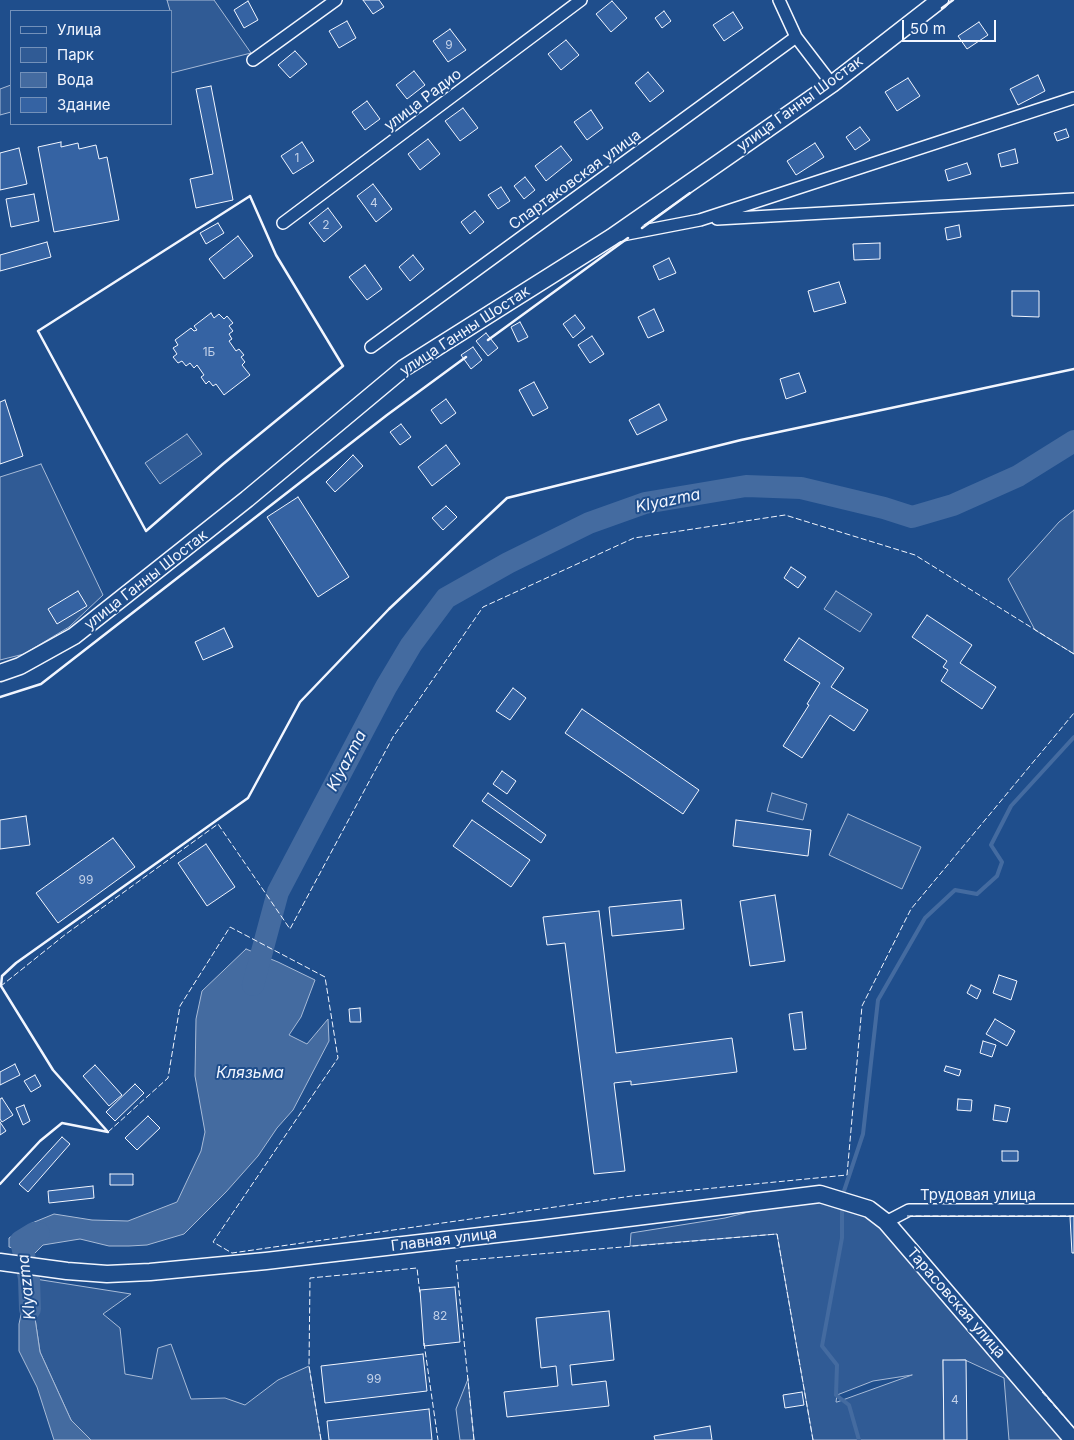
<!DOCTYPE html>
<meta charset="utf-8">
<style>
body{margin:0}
#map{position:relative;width:1074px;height:1440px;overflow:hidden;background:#1f4e8c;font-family:Inter,sans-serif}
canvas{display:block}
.legend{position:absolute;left:10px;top:10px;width:162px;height:115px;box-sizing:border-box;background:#1f4e8c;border:1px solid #7391ba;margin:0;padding:6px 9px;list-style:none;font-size:15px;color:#f2f6ff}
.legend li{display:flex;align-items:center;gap:10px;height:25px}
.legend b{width:25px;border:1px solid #7391ba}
.scale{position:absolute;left:902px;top:20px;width:94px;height:22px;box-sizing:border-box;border:2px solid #f2f6ff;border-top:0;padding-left:6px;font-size:15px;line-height:18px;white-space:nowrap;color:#f2f6ff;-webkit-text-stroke:4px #1f4e8c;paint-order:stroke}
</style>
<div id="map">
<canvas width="1074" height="1440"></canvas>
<ul class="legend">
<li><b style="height:6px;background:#1f4e8c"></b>Улица</li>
<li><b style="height:14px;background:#305b95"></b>Парк</li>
<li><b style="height:14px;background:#446ba0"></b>Вода</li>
<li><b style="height:14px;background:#3563a3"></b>Здание</li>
</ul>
<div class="scale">50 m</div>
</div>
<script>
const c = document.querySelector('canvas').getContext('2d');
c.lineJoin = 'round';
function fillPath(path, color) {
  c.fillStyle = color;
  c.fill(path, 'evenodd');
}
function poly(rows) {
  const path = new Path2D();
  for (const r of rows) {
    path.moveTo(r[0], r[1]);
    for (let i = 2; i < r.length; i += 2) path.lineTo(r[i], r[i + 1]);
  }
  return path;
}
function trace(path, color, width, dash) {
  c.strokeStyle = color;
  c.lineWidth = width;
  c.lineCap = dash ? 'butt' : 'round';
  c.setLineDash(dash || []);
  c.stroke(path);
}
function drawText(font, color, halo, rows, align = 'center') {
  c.font = font + ' Inter,sans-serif';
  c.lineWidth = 4;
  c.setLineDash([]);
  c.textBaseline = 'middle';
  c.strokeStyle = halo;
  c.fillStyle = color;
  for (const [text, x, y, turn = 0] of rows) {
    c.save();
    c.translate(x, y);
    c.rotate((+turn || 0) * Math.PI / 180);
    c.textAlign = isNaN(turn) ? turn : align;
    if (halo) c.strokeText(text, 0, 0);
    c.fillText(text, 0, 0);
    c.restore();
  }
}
const green = poly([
 [167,0,214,0,251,53,171,73,171,14,167,0],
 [11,85,11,112,0,115,0,89,11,85],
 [187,434,202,454,160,484,145,463,187,434],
 [41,464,103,595,69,627,24,654,0,660,0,477,41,464],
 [1074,510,1074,654,1035,630,1008,579,1059,522,1074,510],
 [836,591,872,614,860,632,824,609,836,591],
 [772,793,807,804,803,820,767,811,772,793],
 [848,814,921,847,902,889,829,855,848,814],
 [820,1194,869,1209,1073,1440,1009,1440,1004,1378,965,1360,943,1361,944,1440,813,1440,777,1234,630,1246,631,1233,725,1218,820,1194],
 [912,1375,837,1402,836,1402,837,1395,873,1381,912,1375],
 [29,1278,131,1294,103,1314,120,1328,125,1374,152,1379,158,1348,171,1344,191,1399,225,1398,245,1405,278,1380,309,1366,321,1440,91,1440,71,1420,40,1352,29,1278],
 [468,1379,474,1440,460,1440,456,1409,468,1379]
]);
const water = poly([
 [246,949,278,962,315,980,301,1017,289,1035,307,1044,328,1019,329,1041,293,1110,277,1128,258,1156,226,1192,184,1234,147,1245,129,1246,109,1246,80,1239,43,1245,34,1254,9,1247,9,1238,32,1223,54,1214,92,1220,128,1221,177,1202,201,1151,205,1132,195,1076,196,1019,202,991,246,949],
 [29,1278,40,1352,71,1420,91,1440,54,1440,37,1387,19,1351,19,1324,29,1278]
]);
const stream = poly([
 [842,1197,863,1134,878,1000,925,918,955,890,977,894,997,876,1002,862,991,845,1011,806,1074,737],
 [842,1204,842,1238,822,1346,837,1365,836,1395,849,1405,859,1440]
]);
const river = poly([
 [253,985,278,892,386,687,411,645,446,598,508,563,589,523,645,503,746,486,801,488,884,508,912,517,953,505,1018,476,1074,441],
 [30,1309,29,1278,21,1241,34,1233,39,1233]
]);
const building = poly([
 [363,0,379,0,384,7,373,14,363,0],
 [248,1,258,20,244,28,234,10,248,1],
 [612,1,627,18,611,32,596,14,612,1],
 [664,11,671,21,662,28,655,18,664,11],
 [733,12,743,28,724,41,713,25,733,12],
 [347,21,356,38,339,48,329,31,347,21],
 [979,22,988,35,967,49,958,36,979,22],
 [450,29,466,50,448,62,433,41,450,29],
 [566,40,579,55,561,70,548,54,566,40],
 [295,51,307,64,290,78,278,65,295,51],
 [414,71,425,85,407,99,396,85,414,71],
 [648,72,664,91,650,102,635,83,648,72],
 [1038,75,1045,91,1018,105,1010,89,1038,75],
 [908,78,920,96,897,111,885,92,908,78],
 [211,86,233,200,196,208,190,179,213,174,196,89,211,86],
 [367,101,380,119,365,130,352,112,367,101],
 [463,108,478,128,460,141,445,121,463,108],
 [591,110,603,128,587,140,574,122,591,110],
 [860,127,870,140,855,150,846,137,860,127],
 [1066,129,1069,137,1057,141,1054,133,1066,129],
 [428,139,440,154,420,170,408,154,428,139],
 [61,142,61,147,78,143,79,149,96,145,99,159,107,157,119,220,54,232,38,147,61,142],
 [302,142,314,161,293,174,281,156,302,142],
 [815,143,824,157,796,175,787,161,815,143],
 [561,146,572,160,546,181,535,166,561,146],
 [19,148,27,184,0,190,0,153,19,148],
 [1015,149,1018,163,1001,167,998,154,1015,149],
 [967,163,971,174,948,181,945,170,967,163],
 [525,177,535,190,524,199,514,186,525,177],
 [373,184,392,209,376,222,357,196,373,184],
 [501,187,510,201,498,209,488,195,501,187],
 [34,194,39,221,11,227,6,199,34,194],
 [328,208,342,227,324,242,309,223,328,208],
 [475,211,484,222,470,234,461,222,475,211],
 [218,223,224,233,206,244,200,233,218,223],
 [959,225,961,237,947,240,945,228,959,225],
 [238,236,253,256,224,279,209,259,238,236],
 [47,242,51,257,0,271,0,255,47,242],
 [880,243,880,259,854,260,853,244,880,243],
 [413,255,424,269,410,281,399,267,413,255],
 [669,258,676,273,659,280,653,266,669,258],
 [365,265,382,289,367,300,349,277,365,265],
 [839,282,846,303,814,312,808,291,839,282],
 [1012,291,1039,291,1039,317,1012,316,1012,291],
 [654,309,664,331,648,338,638,317,654,309],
 [211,313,214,318,219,314,224,319,227,316,233,323,229,326,233,331,229,334,232,339,229,341,236,351,239,349,244,355,241,357,245,362,242,365,250,375,224,395,216,384,213,386,209,381,206,384,201,377,204,375,197,365,194,368,190,363,186,366,182,361,178,363,173,357,177,354,173,348,178,345,175,340,191,328,194,331,197,330,194,326,211,313],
 [575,315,585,328,573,338,563,324,575,315],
 [520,322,528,337,518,342,511,327,520,322],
 [486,333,498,348,488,356,476,341,486,333],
 [592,336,604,354,590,363,578,345,592,336],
 [473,347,482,360,471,369,461,355,473,347],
 [799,373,806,392,786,399,780,379,799,373],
 [534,382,548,408,533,416,519,390,534,382],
 [446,399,456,413,441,424,431,410,446,399],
 [5,400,23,456,0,464,0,402,5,400],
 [659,404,667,420,637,435,629,420,659,404],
 [401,424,411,437,400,445,390,432,401,424],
 [446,445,460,464,432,486,418,467,446,445],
 [353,455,363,466,335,492,326,482,353,455],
 [298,497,349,577,318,597,267,517,298,497],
 [446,506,457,517,443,530,432,518,446,506],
 [791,567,806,577,798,588,784,578,791,567],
 [78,591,87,606,57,624,48,609,78,591],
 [927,615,972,645,960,663,996,687,982,709,941,681,948,670,943,667,947,661,912,637,927,615],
 [224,628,233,647,203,660,195,642,224,628],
 [799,638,844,668,831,687,868,710,854,731,830,715,802,758,783,746,809,705,807,704,820,683,784,660,799,638],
 [513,688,526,698,510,720,496,711,513,688],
 [582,709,699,790,683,814,565,733,582,709],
 [502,771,516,781,507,794,493,784,502,771],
 [488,793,546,835,541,843,482,801,488,793],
 [26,816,30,845,0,849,0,820,26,816],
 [472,820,530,860,511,887,453,846,472,820],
 [736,820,811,830,808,856,733,846,736,820],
 [113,838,135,867,58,923,36,893,113,838],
 [206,844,235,887,207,906,178,863,206,844],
 [775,895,785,961,750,966,740,901,775,895],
 [681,900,684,929,612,936,609,907,681,900],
 [599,911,616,1053,732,1038,737,1072,631,1085,631,1081,614,1083,625,1171,594,1174,565,943,547,945,543,917,599,911],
 [999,975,1017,981,1011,1000,993,993,999,975],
 [971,985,981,990,977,999,967,993,971,985],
 [360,1008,361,1022,350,1022,349,1009,360,1008],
 [802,1012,806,1049,794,1050,789,1014,802,1012],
 [995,1019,1015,1031,1007,1046,986,1034,995,1019],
 [983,1041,996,1045,992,1057,980,1053,983,1041],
 [15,1064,20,1075,0,1085,0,1072,15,1064],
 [95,1065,122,1095,109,1106,83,1076,95,1065],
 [946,1066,961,1070,959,1076,944,1071,946,1066],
 [35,1075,41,1086,31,1092,24,1081,35,1075],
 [135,1084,144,1093,115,1121,106,1112,135,1084],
 [2,1098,13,1115,2,1122,0,1119,0,1099,2,1098],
 [958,1099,972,1100,971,1111,957,1110,958,1099],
 [24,1105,30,1121,23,1125,16,1108,24,1105],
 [995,1105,1010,1108,1007,1122,993,1120,995,1105],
 [148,1116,160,1128,137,1150,125,1138,148,1116],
 [0,1122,6,1131,0,1135,0,1122],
 [62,1137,70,1144,28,1192,19,1184,62,1137],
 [1002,1151,1018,1151,1018,1161,1002,1161,1002,1151],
 [110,1174,133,1174,133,1185,110,1185,110,1174],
 [93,1186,94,1198,49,1203,48,1191,93,1186],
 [1074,1216,1074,1253,1072,1253,1070,1217,1074,1216],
 [455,1287,460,1342,424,1346,420,1290,455,1287],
 [609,1311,614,1360,570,1365,572,1385,606,1381,609,1406,507,1417,504,1392,558,1386,556,1366,541,1368,536,1318,609,1311],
 [423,1354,427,1391,325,1403,321,1366,423,1354],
 [943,1360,966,1360,967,1440,944,1440,943,1360],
 [802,1392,804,1405,785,1408,783,1395,802,1392],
 [429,1409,432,1440,329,1440,327,1421,429,1409],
 [710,1426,712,1440,655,1440,654,1436,710,1426]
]);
const minor = poly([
 [779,0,796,37,832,84],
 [253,60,336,0],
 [717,219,1074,199],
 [283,223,581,0],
 [617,236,700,220,1074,98],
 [371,347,796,37],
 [886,1222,909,1210,1074,1210]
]);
const secondary = poly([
 [0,673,20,666,74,636,247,499,404,368,612,237,832,84,940,0],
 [0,1262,67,1271,107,1274,150,1272,266,1261,540,1229,820,1194,869,1209,886,1222,1073,1440]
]);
const fence = poly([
 [1074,654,915,555,785,515,634,538,483,607,393,737,290,929,218,824,66,934,1,986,53,1070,108,1132,168,1078,180,1006,230,927,325,977,338,1058,213,1242,232,1253,632,1196,847,1175,862,1006,911,909,1074,713],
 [907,1216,1074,1216],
 [424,1343,438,1440],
 [1042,1392,1074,1428],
 [321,1440,309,1366,310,1278,417,1268,420,1294],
 [474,1440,456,1261,777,1234,813,1440]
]);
const wall = poly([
 [942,8,953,0],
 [250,196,276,255,343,366,223,464,146,531,38,331,250,196],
 [642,228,690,193],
 [488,340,628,238],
 [0,697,41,684,387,415,466,357],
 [0,1184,40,1141,62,1123,108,1132,53,1070,1,986,2,976,16,963,248,798,300,702,389,609,507,498,741,440,1074,369]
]);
const numberNames = [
 ["9",449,45],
 ["1",297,158],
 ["4",374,203],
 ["2",326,225],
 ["1Б",209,352],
 ["99",86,880],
 ["82",440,1316],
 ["99",374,1379],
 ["4",955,1400]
];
const streetNames = [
 ["улица Радио",423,100,-37],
 ["улица Ганны Шостак",800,104,-36],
 ["Спартаковская улица",575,180,-36],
 ["улица Ганны Шостак",465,331,-33],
 ["улица Ганны Шостак",146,580,-38],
 ["Трудовая улица",978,1195],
 ["Главная улица",444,1240,-7],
 ["Тарасовская улица",956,1303,49]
];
const waterNames = [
 ["Klyazma",668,501,-12],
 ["Klyazma",347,761,-62],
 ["Клязьма",250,1073],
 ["Klyazma",27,1287,-96]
];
fillPath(green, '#305b95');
trace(green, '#a8bbd7', 1);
fillPath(water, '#446ba0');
trace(water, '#a8bbd7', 1);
trace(stream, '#446ba0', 4);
trace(river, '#446ba0', 22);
fillPath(building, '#3563a3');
trace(building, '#f2f6ff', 1);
trace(minor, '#f2f6ff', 14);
trace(secondary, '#f2f6ff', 19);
trace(minor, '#1f4e8c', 11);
trace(secondary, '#1f4e8c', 16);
trace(fence, '#f2f6ff', 1, [6, 2.5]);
trace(wall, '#f2f6ff', 2.5);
drawText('12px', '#c3d1e8', null, numberNames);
drawText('15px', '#f2f6ff', '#1f4e8c', streetNames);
drawText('italic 16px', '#f2f6ff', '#1f4e8c', waterNames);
</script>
